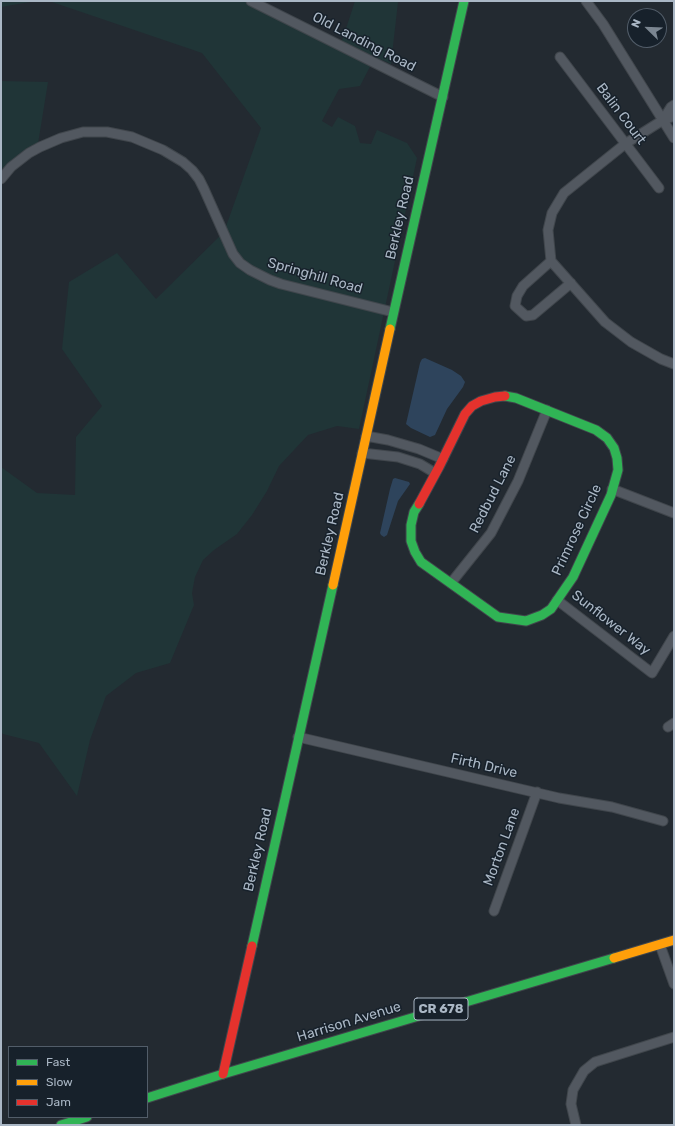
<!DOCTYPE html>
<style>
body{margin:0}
#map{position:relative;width:675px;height:1126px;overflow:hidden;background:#232a31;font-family:Rubik,sans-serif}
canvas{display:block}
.frame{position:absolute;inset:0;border:2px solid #aab7c5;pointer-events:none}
.legend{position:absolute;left:8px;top:1046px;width:140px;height:72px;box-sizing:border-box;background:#17212b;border:1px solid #525d69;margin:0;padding:5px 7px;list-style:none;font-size:12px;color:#aab7c5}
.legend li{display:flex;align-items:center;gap:8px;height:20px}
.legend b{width:20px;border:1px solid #525d69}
.north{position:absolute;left:627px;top:8px;width:40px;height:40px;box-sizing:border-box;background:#17212b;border:1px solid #525d69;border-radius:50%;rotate:293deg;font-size:11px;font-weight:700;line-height:16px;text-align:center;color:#aab7c5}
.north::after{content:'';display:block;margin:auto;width:14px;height:18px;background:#7b8691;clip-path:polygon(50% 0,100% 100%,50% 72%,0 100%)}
</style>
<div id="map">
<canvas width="675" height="1126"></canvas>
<div class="frame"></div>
<ul class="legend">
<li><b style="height:5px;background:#30b455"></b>Fast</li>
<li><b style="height:5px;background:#ff9f0a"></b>Slow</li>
<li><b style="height:5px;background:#e5322d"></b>Jam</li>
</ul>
<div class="north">N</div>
</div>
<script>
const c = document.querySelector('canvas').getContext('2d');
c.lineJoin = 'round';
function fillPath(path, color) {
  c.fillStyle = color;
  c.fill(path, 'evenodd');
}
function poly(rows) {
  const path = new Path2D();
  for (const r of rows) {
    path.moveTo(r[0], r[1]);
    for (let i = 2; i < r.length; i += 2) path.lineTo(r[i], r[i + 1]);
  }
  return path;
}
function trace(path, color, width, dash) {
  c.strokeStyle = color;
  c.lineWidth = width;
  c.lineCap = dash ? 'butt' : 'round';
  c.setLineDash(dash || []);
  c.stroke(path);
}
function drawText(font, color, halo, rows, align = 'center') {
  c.font = font + ' Rubik,sans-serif';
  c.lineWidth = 3;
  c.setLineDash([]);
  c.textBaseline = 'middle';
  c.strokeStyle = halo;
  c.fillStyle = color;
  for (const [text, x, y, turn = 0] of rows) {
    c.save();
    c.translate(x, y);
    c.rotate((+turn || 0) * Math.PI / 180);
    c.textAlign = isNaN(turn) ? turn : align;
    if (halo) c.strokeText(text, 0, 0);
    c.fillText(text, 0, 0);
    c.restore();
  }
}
const green = poly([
 [1,1,36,1,1,7],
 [49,1,262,1,342,41,355,1,398,2,391,64,375,57,360,86,339,89,322,121,332,127,338,117,355,126,360,143,371,144,377,130,407,143,417,158,359,429,337,426,308,435,279,466,267,491,252,515,237,534,214,550,203,560,195,577,192,593,194,605,170,663,136,673,106,696,90,740,77,796,39,743,3,734,1,732,1,467,37,493,75,495,76,437,102,406,62,349,69,282,117,253,156,299,224,232,261,128,202,53],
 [1,81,48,82,37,150,8,170,1,168]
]);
const water = poly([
 [425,358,452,370,461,376,465,382,463,387,447,409,435,435,430,437,411,428,406,424,420,363,422,359],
 [395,478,409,482,410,484,398,501,387,535,384,537,381,535,380,533,390,489,393,479]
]);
const street = poly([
 [251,1,443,97],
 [586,1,603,24,674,138],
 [560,57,659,188],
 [674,116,663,120,625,144,564,193,552,213,548,230,551,261,605,322,631,342,661,359,674,364],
 [663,120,671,107,674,105],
 [1,179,11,167,29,153,40,147,61,138,83,132,107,132,132,137,163,150,183,162,192,170,199,179,204,189,233,254,240,263,250,270,270,280,281,284,393,312],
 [551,261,523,286,517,296,515,306,526,316,533,315,571,283],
 [366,436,388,440,419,449,443,459],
 [362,453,398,457,420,464,435,473],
 [612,489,674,513],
 [451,583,491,533,518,481,547,410],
 [557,600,652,673,674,636],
 [668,727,674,723],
 [298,737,559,798,612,807,663,821],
 [494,911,537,792],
 [660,945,674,984],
 [576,1125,571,1104,573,1090,584,1071,595,1062,674,1037]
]);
const fast = poly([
 [390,329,464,1],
 [419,504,414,512,411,525,411,541,415,552,421,562,498,617,526,621,542,615,551,609,573,577,611,495,618,470,617,458,614,448,607,438,596,430,516,398,505,396],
 [252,946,333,585],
 [147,1098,223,1074,614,958],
 [61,1125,87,1117]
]);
const slow = poly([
 [333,585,390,329],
 [614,958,674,940]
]);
const jam = poly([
 [419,504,439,467,465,414,472,406,481,401,495,397,505,396],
 [223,1074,252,946]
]);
const shields = [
 [441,1009,54]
];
const shieldNames = [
 ["CR 678",441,1009]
];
const streetNames = [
 ["Old Landing Road",364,42,27],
 ["Balin Court",621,114,53],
 ["Berkley Road",400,218,-77],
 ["Springhill Road",315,276,16],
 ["Redbud Lane",493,494,-63],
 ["Primrose Circle",577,530,-65],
 ["Berkley Road",330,534,-77],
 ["Sunflower Way",611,623,38],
 ["Firth Drive",484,766,13],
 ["Morton Lane",502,847,-70],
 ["Berkley Road",258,850,-77],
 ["Harrison Avenue",349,1022,-17]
];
fillPath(green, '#203537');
fillPath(water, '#2e445c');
trace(street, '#40464c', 11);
trace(fast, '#40464c', 11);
trace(slow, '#40464c', 11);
trace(jam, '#40464c', 11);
trace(street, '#525860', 9);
trace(fast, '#30b455', 9);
trace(slow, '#ff9f0a', 9);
trace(jam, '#e5322d', 9);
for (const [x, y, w] of shields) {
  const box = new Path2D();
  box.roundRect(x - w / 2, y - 11, w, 22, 3);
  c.fillStyle = '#17212b';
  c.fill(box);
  trace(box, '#aab7c5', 1);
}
drawText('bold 13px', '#aab7c5', null, shieldNames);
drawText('14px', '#aab7c5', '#17212b', streetNames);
</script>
